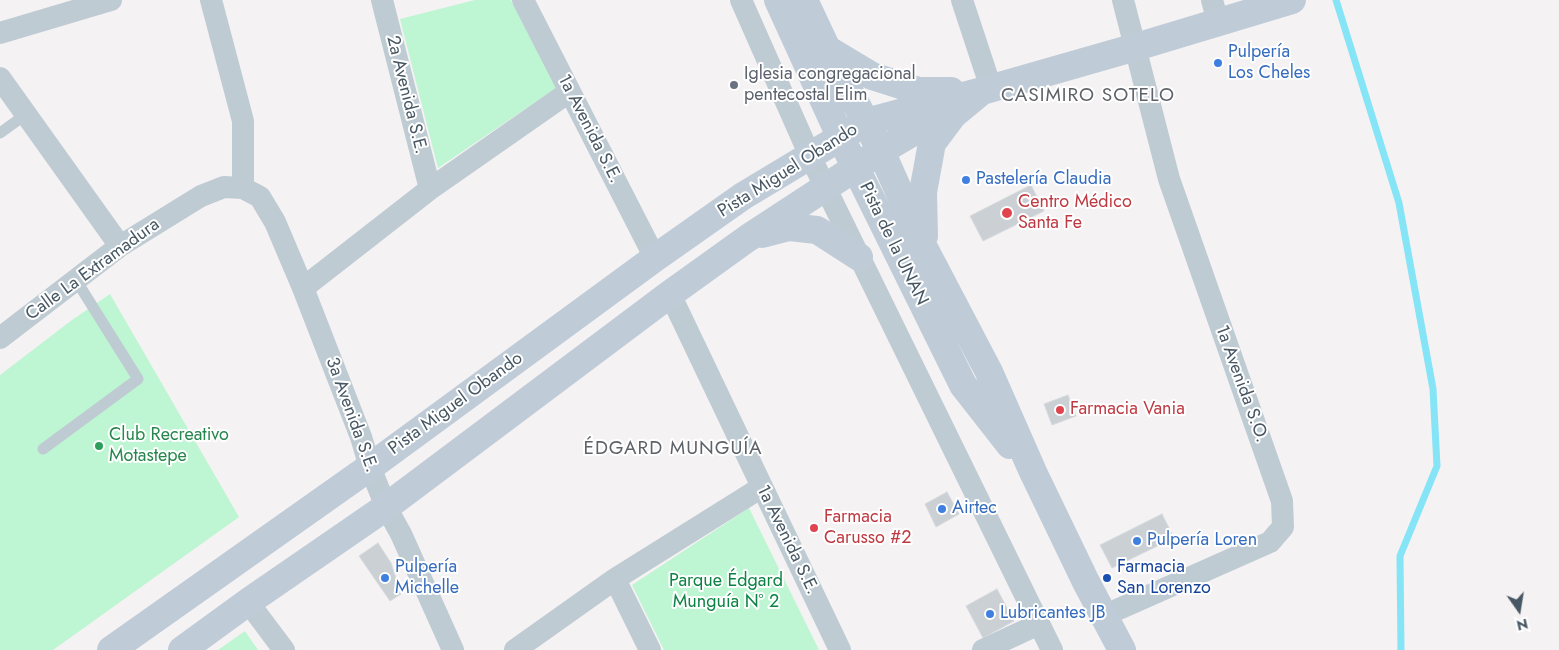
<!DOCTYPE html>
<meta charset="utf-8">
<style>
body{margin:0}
#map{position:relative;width:1559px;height:650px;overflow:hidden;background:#f5f2f3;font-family:Jost,sans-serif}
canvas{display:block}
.north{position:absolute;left:1494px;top:585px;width:50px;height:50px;-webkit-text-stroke:4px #fff;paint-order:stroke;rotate:167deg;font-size:14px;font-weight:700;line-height:20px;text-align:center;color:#475763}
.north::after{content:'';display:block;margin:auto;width:18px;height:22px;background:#475763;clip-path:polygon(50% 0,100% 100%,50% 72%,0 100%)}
</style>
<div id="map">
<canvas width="1559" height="650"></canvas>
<div class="north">N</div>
</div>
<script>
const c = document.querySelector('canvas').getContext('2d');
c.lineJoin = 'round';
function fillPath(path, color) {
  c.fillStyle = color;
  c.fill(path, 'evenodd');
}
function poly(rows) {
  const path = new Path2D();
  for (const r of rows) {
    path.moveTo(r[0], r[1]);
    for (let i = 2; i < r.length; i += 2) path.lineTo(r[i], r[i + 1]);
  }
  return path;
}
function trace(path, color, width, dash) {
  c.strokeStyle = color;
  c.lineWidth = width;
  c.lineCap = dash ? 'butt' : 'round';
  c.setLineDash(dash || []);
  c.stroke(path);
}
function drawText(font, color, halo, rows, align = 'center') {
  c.font = font + ' Jost,sans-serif';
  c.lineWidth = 4;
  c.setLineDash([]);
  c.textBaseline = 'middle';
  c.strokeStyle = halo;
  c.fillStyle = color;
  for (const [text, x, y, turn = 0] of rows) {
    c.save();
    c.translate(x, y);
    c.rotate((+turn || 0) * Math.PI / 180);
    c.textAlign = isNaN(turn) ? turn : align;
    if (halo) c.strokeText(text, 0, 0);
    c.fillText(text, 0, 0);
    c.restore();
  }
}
const green = poly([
 [475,0,511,0,556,88,438,168,400,19],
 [110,294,239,517,53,650,0,650,0,375,72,320],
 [749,508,819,650,664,650,632,585],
 [245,631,258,650,218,650]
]);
const stream = poly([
 [1336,0,1399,203,1433,389,1437,466,1400,556,1401,650]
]);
const building = poly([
 [1031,185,1044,211,983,241,970,216,1031,185],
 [1068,395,1076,416,1052,425,1044,404,1068,395],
 [947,492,959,514,936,527,925,504,947,492],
 [1162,514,1174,538,1112,568,1100,545,1162,514],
 [378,543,391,563,401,594,390,601,359,556,378,543],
 [997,589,1014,621,983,638,966,606,997,589]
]);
const lane = poly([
 [0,133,25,115],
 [43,449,138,379,76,280]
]);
const street = poly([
 [211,0,243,121,243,188],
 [382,0,430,189],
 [523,0,655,258],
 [741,0,810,156,1052,650],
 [962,0,991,88],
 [1212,0,1218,22],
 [0,33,111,0],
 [0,78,120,246],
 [303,288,430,189,569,92],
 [670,294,840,650],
 [0,338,120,246,201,196,224,187,243,188,260,197,275,222,303,288,361,437,370,467,386,507,401,534,453,650],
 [615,579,650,650],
 [248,602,284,650],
 [1103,616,1270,542,1283,527,1282,501,1169,179,1123,0],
 [515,650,615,579,762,487],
 [983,650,1039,624]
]);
const secondary = poly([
 [778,0,840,136,963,385,1010,445],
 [804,0,827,49,881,151,924,248,989,372,1033,472,1086,582,1122,650],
 [827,49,872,76,919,91,951,91],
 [762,234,789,227,817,230,859,257],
 [924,236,923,192,932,143,953,115,982,91,1136,47,1292,0],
 [111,650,370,467,655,258,743,196,866,122,982,91],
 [182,650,248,602,386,507,670,294,748,238,881,151,953,109]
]);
const markers = [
 [1218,63,5,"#3f7fe0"],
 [734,85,5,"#6b7280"],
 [966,180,5,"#3f7fe0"],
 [1007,213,6,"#e0444e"],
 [1060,410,5,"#e0444e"],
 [99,446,5,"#2e9e5b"],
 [942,509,5,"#3f7fe0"],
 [814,528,5,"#e0444e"],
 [1137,541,5,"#3f7fe0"],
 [385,578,5,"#3f7fe0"],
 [1107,578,5,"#1a4fb4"],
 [990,614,5,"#3f7fe0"]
];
const shopNames = [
 ["Pulpería",1228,53],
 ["Los Cheles",1228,74],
 ["Pastelería Claudia",976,180],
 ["Airtec",952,509],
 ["Pulpería Loren",1147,541],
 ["Pulpería",395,568],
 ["Michelle",395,589],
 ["Lubricantes JB",1000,614]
];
const worshipNames = [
 ["Iglesia congregacional",744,75],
 ["pentecostal Elim",744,96]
];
const streetNames = [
 ["2a Avenida S.E.",406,95,76],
 ["1a Avenida S.E.",589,129,63],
 ["Pista Miguel Obando",788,171,-32],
 ["Pista de la UNAN",893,244,64],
 ["Calle La Extramadura",93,270,-36],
 ["1a Avenida S.O.",1241,384,70],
 ["Pista Miguel Obando",456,404,-36],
 ["3a Avenida S.E.",351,415,70],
 ["1a Avenida S.E.",787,540,64]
];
const healthNames = [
 ["Centro Médico",1018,203],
 ["Santa Fe",1018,224],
 ["Farmacia Vania",1070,410],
 ["Farmacia",824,518],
 ["Carusso #2",824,539]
];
const leisureNames = [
 ["Club Recreativo",109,436],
 ["Motastepe",109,457]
];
const transitNames = [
 ["Farmacia",1117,568],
 ["San Lorenzo",1117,589]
];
const parkNames = [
 ["Parque Édgard",726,582],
 ["Munguía Nº 2",726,603]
];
const neighbourhoodNames = [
 ["CASIMIRO SOTELO",1088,96],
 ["ÉDGARD MUNGUÍA",673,449]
];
fillPath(green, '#bef5d2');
trace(stream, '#86e4f7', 7);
fillPath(building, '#cbd0d5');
trace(building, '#d6d9de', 1);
trace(lane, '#bfcbd3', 11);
trace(street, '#bfcbd3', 22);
trace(secondary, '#bfccd8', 28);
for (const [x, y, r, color] of markers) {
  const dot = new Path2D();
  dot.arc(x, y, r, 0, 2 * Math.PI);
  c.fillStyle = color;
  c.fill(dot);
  trace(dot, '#fff', 2);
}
drawText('18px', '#366cbe', '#fff', shopNames, 'left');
drawText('18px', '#5b616d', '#fff', worshipNames, 'left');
drawText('18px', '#475763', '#fff', streetNames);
drawText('18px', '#be3a42', '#fff', healthNames, 'left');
drawText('18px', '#27864d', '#fff', leisureNames, 'left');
drawText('18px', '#164399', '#fff', transitNames, 'left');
drawText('18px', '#0c8344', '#fff', parkNames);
c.letterSpacing = '1px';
drawText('19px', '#5e6369', '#fff', neighbourhoodNames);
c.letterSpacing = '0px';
</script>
